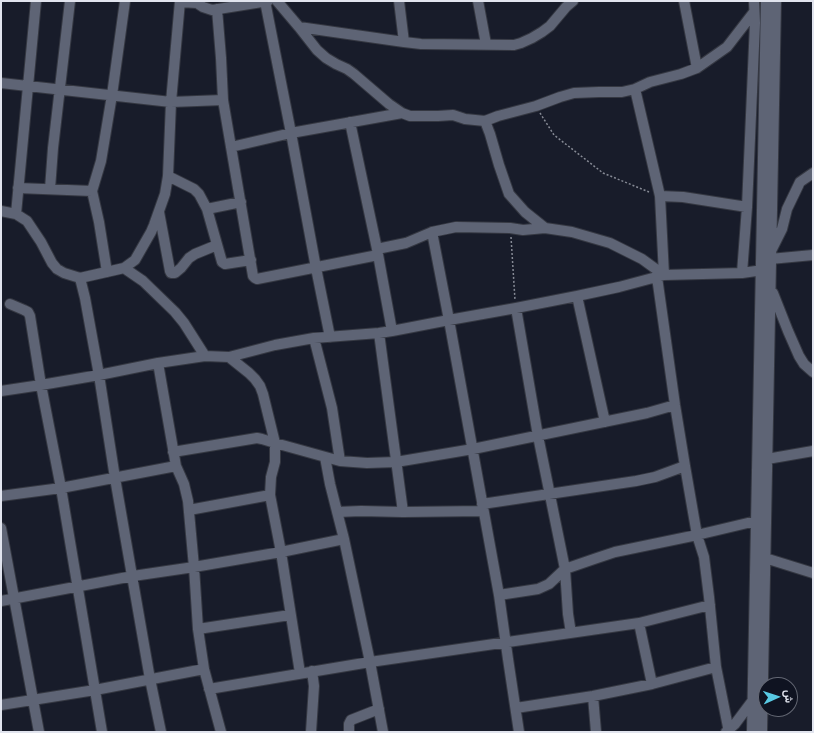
<!DOCTYPE html>
<meta charset="utf-8">
<style>
body{margin:0}
#map{position:relative;width:814px;height:733px;overflow:hidden;background:#181c2a;font-family:Barlow,Vazirmatn,sans-serif}
canvas{display:block}
.frame{position:absolute;inset:0;border:2px solid #e1e4ee;pointer-events:none}
.north{position:absolute;left:758px;top:677px;width:40px;height:40px;box-sizing:border-box;background:#0f1321;border:1px solid #636773;border-radius:50%;rotate:87deg;font-size:11px;font-weight:700;line-height:16px;text-align:center;color:#e1e4ee}
.north::after{content:'';display:block;margin:auto;width:14px;height:18px;background:#58c9e3;clip-path:polygon(50% 0,100% 100%,50% 72%,0 100%)}
</style>
<div id="map">
<canvas width="814" height="733"></canvas>
<div class="frame"></div>
<div class="north">ش</div>
</div>
<script>
const c = document.querySelector('canvas').getContext('2d');
c.lineJoin = 'round';
function poly(rows) {
  const path = new Path2D();
  for (const r of rows) {
    path.moveTo(r[0], r[1]);
    for (let i = 2; i < r.length; i += 2) path.lineTo(r[i], r[i + 1]);
  }
  return path;
}
function trace(path, color, width, dash) {
  c.strokeStyle = color;
  c.lineWidth = width;
  c.lineCap = dash ? 'butt' : 'round';
  c.setLineDash(dash || []);
  c.stroke(path);
}
const path = poly([
 [540,113,554,135,603,173,649,192],
 [511,237,515,300]
]);
const minor = poly([
 [265,1,291,133,316,268,330,337],
 [277,1,299,27,317,50,326,58,336,64,347,69,354,74,389,104,402,113,410,116,438,116,453,115,465,119,485,121,490,134,499,165,509,194,525,212,545,228,572,232,610,243,642,259,664,275],
 [399,1,404,42],
 [478,1,486,44],
 [684,1,697,68],
 [180,2,197,3,203,7,212,10,268,1],
 [217,9,221,58,223,100,253,276,255,278,257,279,378,255],
 [299,27,404,42,421,44,514,45,521,43,532,38,542,32,550,26,566,7,573,1],
 [1,83,171,102,180,1],
 [635,89,660,196,683,197,747,207],
 [485,121,498,116,536,106,560,97,574,93,599,92,622,92,635,89,650,82,681,74,697,68,727,47,754,12],
 [350,122,377,249,392,331],
 [231,147,291,133,402,113],
 [168,176,194,189,199,194,207,209,222,262,225,264,251,260],
 [18,188,92,191],
 [50,189,53,148,70,1],
 [660,196,664,275],
 [207,209,241,202],
 [1,211,16,214,27,221,41,242,52,263,57,269,64,273,80,278,124,268,135,260,151,232,154,225,165,194,168,176,171,102,223,100],
 [159,212,170,271,171,273,175,273,181,268,189,258,195,254,217,245],
 [16,214,36,1],
 [432,232,449,320,499,595,508,659,519,732],
 [377,249,406,243,432,232,456,227,510,228,523,230,545,228],
 [772,249,782,229,787,209,800,182,813,173],
 [770,259,813,255],
 [124,268,143,281,175,312,184,323,205,356],
 [107,272,99,222,92,191,101,161,112,95,125,1],
 [742,273,747,207,755,23,754,1],
 [657,277,675,405,685,466,697,535,704,557,709,597,716,667,729,732],
 [80,278,85,298,99,375,115,478,150,679,161,732],
 [773,293,788,331,799,356,804,364,813,372],
 [577,296,605,422],
 [10,304,24,310,28,312,30,316,41,385,61,488,102,732],
 [516,308,538,436,565,569,568,614,571,633],
 [379,333,403,512],
 [314,338,332,408,340,461],
 [229,357,249,373,255,379,260,386,263,394,275,443,275,462,271,477,270,495,281,552,300,673],
 [158,363,176,466,184,484,188,501,194,567,198,629,204,669,221,732],
 [1,391,41,385,99,375,158,363,205,356,229,357,275,345,314,338,379,333,392,331,449,320,516,308,577,296,619,287,664,275,742,273,770,269],
 [173,452,257,438,262,439,275,443,340,461,367,463,396,462,473,449,647,413,675,405],
 [325,457,330,484,344,539,370,662,383,732],
 [767,459,813,451],
 [1,496,61,488,176,466],
 [482,504,636,481,655,477,685,466],
 [189,510,270,495],
 [337,512,361,511,403,512,483,511],
 [1,528,39,732],
 [765,558,813,573],
 [499,595,538,589,549,584,565,569,597,558,615,552,697,535,756,521],
 [1,601,133,576,194,567,281,552,344,539],
 [639,623,652,684],
 [198,629,290,615],
 [209,689,370,662,639,623,710,605],
 [593,696,596,732],
 [1,705,95,690,204,669],
 [516,708,593,696,652,684,716,667],
 [311,732,314,686,312,671],
 [349,732,349,724,351,720,379,709],
 [726,732,735,724,753,700],
 [752,732,766,1],
 [762,732,776,1]
]);
trace(minor, '#353842', 12);
trace(path, '#868a95', 1.5, [2, 2]);
trace(minor, '#5e6475', 10);
</script>
